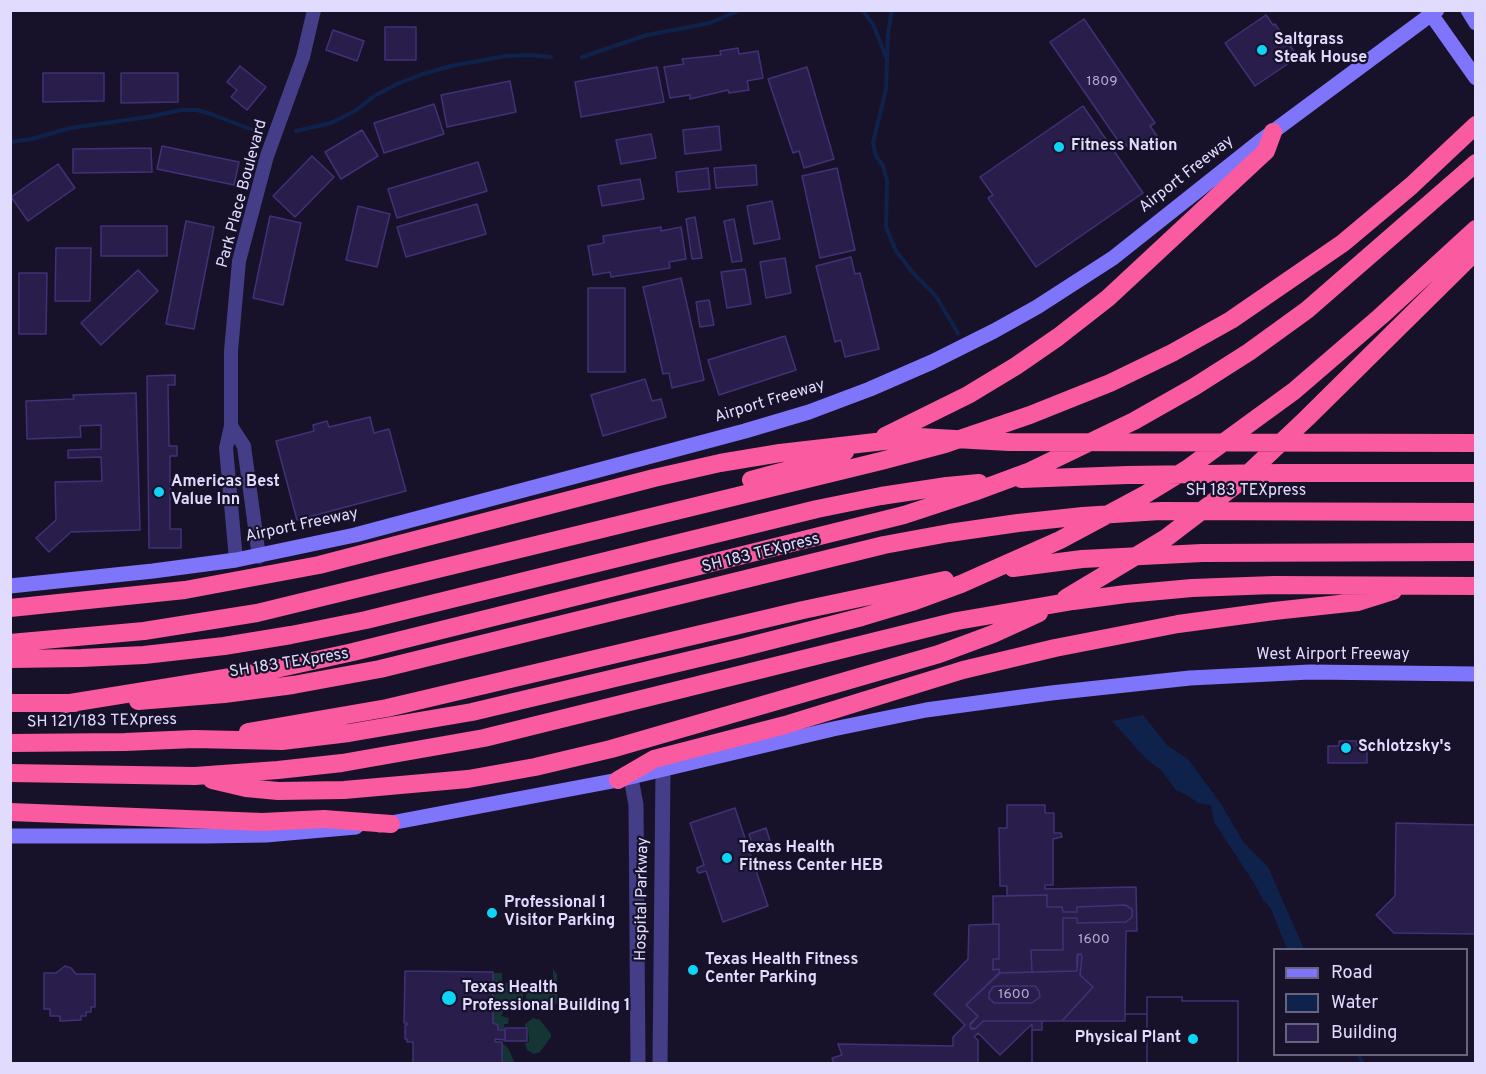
<!DOCTYPE html>
<style>
body{margin:0}
#map{position:relative;width:1486px;height:1074px;overflow:hidden;background:#17122a;font-family:Overpass,sans-serif}
canvas{display:block}
.frame{position:absolute;inset:0;border:12px solid #e1dcfe;pointer-events:none}
.legend{position:absolute;left:1273px;top:948px;width:195px;height:108px;box-sizing:border-box;background:#17122a;border:2px solid #68637f;margin:0;padding:8px 10px;list-style:none;font-size:18px;color:#e1dcfe}
.legend li{display:flex;align-items:center;gap:12px;height:30px}
.legend b{width:30px;border:2px solid #68637f}
</style>
<div id="map">
<canvas width="1486" height="1074"></canvas>
<div class="frame"></div>
<ul class="legend">
<li><b style="height:8px;background:#7f75fb"></b>Road</li>
<li><b style="height:16px;background:#0f224c"></b>Water</li>
<li><b style="height:16px;background:#291e4b"></b>Building</li>
</ul>
</div>
<script>
const c = document.querySelector('canvas').getContext('2d');
c.lineJoin = 'round';
function fillPath(path, color) {
  c.fillStyle = color;
  c.fill(path, 'evenodd');
}
function poly(rows) {
  const path = new Path2D();
  for (const r of rows) {
    path.moveTo(r[0], r[1]);
    for (let i = 2; i < r.length; i += 2) path.lineTo(r[i], r[i + 1]);
  }
  return path;
}
function trace(path, color, width, dash) {
  c.strokeStyle = color;
  c.lineWidth = width;
  c.lineCap = dash ? 'butt' : 'round';
  c.setLineDash(dash || []);
  c.stroke(path);
}
function drawText(font, color, halo, rows, align = 'center') {
  c.font = font + ' Overpass,sans-serif';
  c.lineWidth = 4.5;
  c.setLineDash([]);
  c.textBaseline = 'middle';
  c.strokeStyle = halo;
  c.fillStyle = color;
  for (const [text, x, y, turn = 0] of rows) {
    c.save();
    c.translate(x, y);
    c.rotate((+turn || 0) * Math.PI / 180);
    c.textAlign = isNaN(turn) ? turn : align;
    if (halo) c.strokeText(text, 0, 0);
    c.fillText(text, 0, 0);
    c.restore();
  }
}
const green = poly([
 [553,969,557,974,558,1003,552,1006,539,1001,526,1002,526,983,553,982],
 [493,973,502,973,502,983,523,983,523,1003,512,1012,505,1008,501,1016,509,1018,508,1024,504,1024,504,1029,498,1029,496,1023,493,1023],
 [533,1018,540,1020,551,1034,551,1037,540,1052,534,1054,527,1050,525,1043,529,1042,528,1028,525,1027,525,1024],
 [502,1043,508,1048,515,1063,502,1064]
]);
const water = poly([
 [1143,715,1168,746,1188,759,1221,804,1244,843,1268,867,1304,949,1287,949,1270,907,1263,900,1256,886,1214,822,1211,805,1198,803,1187,795,1176,790,1162,771,1146,759,1112,721]
]);
const stream = poly([
 [862,10,873,24,886,57],
 [892,10,888,33,886,89,873,143,876,156,883,166,887,180,886,227,896,251,913,273,935,295,958,333],
 [582,57,647,35,710,23,740,10],
 [296,131,331,123,355,111,374,96,397,84,423,74,451,66,506,56,529,55,551,57],
 [10,142,32,139,70,128,148,117,181,110,197,110,211,114,261,133],
 [1359,1054,1362,1064]
]);
const building = poly([
 [1266,15,1273,25,1275,24,1298,57,1255,86,1225,43,1266,15],
 [1084,19,1155,123,1150,126,1157,136,1143,146,1141,143,1130,150,1125,143,1121,145,1050,42,1084,19],
 [385,27,416,27,416,60,385,60,385,27],
 [333,30,364,41,357,61,326,50,333,30],
 [738,48,739,54,758,51,763,78,747,81,749,90,729,93,728,90,690,99,690,95,670,98,664,67,684,64,682,59,721,55,720,51,738,48],
 [240,66,266,87,247,110,231,97,237,90,227,82,240,66],
 [657,67,664,102,581,117,575,82,657,67],
 [807,67,834,159,804,168,799,151,793,153,768,79,807,67],
 [43,73,104,73,104,101,43,102,43,73],
 [121,73,178,73,178,102,121,103,121,73],
 [510,81,516,112,447,127,441,95,510,81],
 [434,104,444,134,384,153,374,123,434,104],
 [1083,106,1143,193,1036,267,988,198,993,195,980,177,1083,106],
 [719,126,721,150,685,154,683,130,719,126],
 [362,130,378,156,341,179,325,152,362,130],
 [651,134,656,158,621,164,616,140,651,134],
 [162,146,239,162,234,185,157,169,162,146],
 [151,148,152,172,73,173,73,149,151,148],
 [312,156,334,177,295,217,273,196,312,156],
 [478,162,487,191,397,218,388,189,478,162],
 [58,164,75,188,28,221,11,197,58,164],
 [756,165,757,185,716,188,714,168,756,165],
 [708,168,710,189,678,192,676,172,708,168],
 [837,168,855,250,820,258,802,176,837,168],
 [640,179,644,199,602,206,598,186,640,179],
 [772,201,780,239,754,244,747,206,772,201],
 [477,204,486,234,406,257,397,227,477,204],
 [358,206,390,214,377,267,346,260,358,206],
 [270,216,301,223,283,305,253,298,270,216],
 [695,217,702,258,692,259,686,219,695,217],
 [734,219,742,261,732,262,724,221,734,219],
 [186,221,214,227,194,329,166,324,186,221],
 [101,226,167,226,167,256,101,256,101,226],
 [661,227,661,231,681,227,686,259,669,262,670,268,611,277,610,272,593,275,588,246,604,243,603,236,661,227],
 [56,248,91,248,90,301,55,301,56,248],
 [851,257,855,274,860,273,879,349,845,357,841,340,835,342,816,266,851,257],
 [785,258,791,293,766,298,760,262,785,258],
 [745,269,751,304,727,308,721,272,745,269],
 [138,270,158,291,101,345,81,323,138,270],
 [19,273,47,273,46,334,19,334,19,273],
 [681,278,704,380,672,388,669,373,663,374,643,287,681,278],
 [588,288,625,288,625,372,588,372,588,288],
 [709,300,714,325,700,327,696,302,709,300],
 [785,336,796,370,719,395,708,360,785,336],
 [175,375,175,385,168,385,169,446,177,446,177,456,170,456,170,529,181,529,181,548,149,548,147,376,175,375],
 [645,379,652,401,661,399,666,417,603,436,591,395,645,379],
 [136,393,140,530,71,532,49,552,36,538,56,520,55,482,102,481,101,457,68,458,68,450,101,449,101,425,80,426,81,437,27,439,26,401,74,399,73,395,136,393],
 [370,417,374,433,389,429,406,491,297,520,276,441,314,431,313,425,327,421,329,427,370,417],
 [1339,741,1357,741,1357,746,1367,746,1367,763,1328,763,1328,746,1339,746,1339,741],
 [1007,805,1045,805,1045,813,1054,813,1054,833,1061,833,1062,837,1053,839,1053,885,1045,885,1045,889,1136,887,1137,931,1126,931,1125,1014,1147,1014,1147,997,1182,997,1182,1001,1238,1001,1238,1064,834,1064,832,1058,842,1055,838,1044,953,1046,953,1037,965,1025,934,994,968,959,969,925,999,924,999,959,993,959,993,970,999,969,1000,973,966,1005,978,1016,970,1025,971,1029,975,1029,983,1021,1062,1021,1093,987,1080,975,1082,957,1081,954,1077,955,1077,971,1032,972,1031,950,1063,950,1063,918,1077,918,1077,923,1126,922,1132,917,1132,909,1125,905,1077,907,1077,912,1063,912,1062,907,1047,907,1047,895,1007,896,1007,886,1000,886,999,828,1007,828,1007,805],
 [735,808,746,841,751,840,749,834,766,828,771,844,754,850,753,845,748,847,768,906,723,922,706,871,699,873,697,871,697,868,704,865,690,823,735,808],
 [1396,823,1476,825,1476,934,1394,933,1376,915,1395,896,1396,823],
 [1047,895,1047,907,1062,907,1063,912,1077,912,1077,907,1125,905,1132,909,1132,917,1126,922,1077,923,1077,918,1063,918,1063,950,1031,950,1032,972,1000,973,999,969,993,970,993,959,999,959,999,924,993,924,993,896,1047,895],
 [1078,954,1081,954,1082,957,1080,975,1093,987,1062,1021,983,1021,975,1029,970,1027,970,1024,978,1016,966,1005,999,973,1077,971,1078,954],
 [65,966,71,968,76,974,95,974,95,1007,91,1007,91,1012,86,1012,86,1016,81,1016,81,1020,60,1021,60,1016,50,1016,50,1009,44,1009,44,973,56,973,65,966],
 [405,971,493,972,493,1023,498,1025,498,1030,505,1030,505,1040,495,1039,495,1042,502,1042,502,1064,413,1064,413,1042,407,1042,407,1039,405,1039,405,1025,407,1025,407,1023,404,1023,405,971],
 [997,986,1035,986,1039,991,1040,997,1032,1003,994,1003,989,998,989,993,993,987,997,986],
 [997,986,1035,986,1039,991,1040,997,1032,1003,994,1003,989,998,989,993,993,987,997,986],
 [1147,997,1182,997,1182,1001,1238,1001,1238,1064,1147,1064,1147,997],
 [1125,1014,1147,1014,1147,1064,1032,1064,1032,1030,1042,1030,1042,1021,1125,1021,1125,1014],
 [1032,1024,1032,1064,978,1064,978,1040,974,1037,978,1033,1000,1055,1032,1024],
 [505,1028,527,1028,527,1041,505,1041,505,1028]
]);
const minor = poly([
 [231,426,244,446,259,557],
 [236,560,226,448,231,426,231,351,239,261,267,156,303,57,314,10]
]);
const tertiary = poly([
 [631,778,636,805,638,1064],
 [660,1064,663,771]
]);
const secondary = poly([
 [1428,10,1476,78],
 [1468,10,1476,23],
 [10,586,153,571,236,560,355,535,745,431,809,412,870,389,932,362,994,331,1037,307,1113,258,1259,142,1437,10],
 [380,825,618,780,833,729,926,710,1051,693,1190,678,1310,672,1476,674],
 [10,836,205,836,266,835,356,827]
]);
const motorway = poly([
 [885,436,968,395,1016,366,1058,337,1108,298,1266,151,1273,132],
 [1021,479,1127,475,1282,473,1476,473],
 [751,480,822,461,845,452],
 [1013,568,1082,559,1202,553,1476,552],
 [1066,598,1166,538,1237,484,1307,418,1476,251],
 [10,608,185,590,319,565,654,478,720,463,780,453,919,437,1009,442,1476,443],
 [10,643,144,631,257,613,881,461,945,444,1030,415,1110,383,1172,353,1231,320,1343,243,1411,186,1476,125],
 [10,659,82,658,144,655,224,646,291,635,366,620,817,509,881,496,947,486,979,483],
 [138,701,224,694,293,685,380,669,884,545,949,533,1018,523,1083,516,1160,511,1476,512],
 [10,703,75,703],
 [64,704,262,672,353,652,904,515,974,492,1028,472,1134,421,1194,387,1249,352,1307,310,1476,163],
 [248,732,387,708,803,610,945,580],
 [10,743,125,742,194,739,282,741,349,733,472,712,741,648,862,617,912,602,961,584,1060,540,1146,494,1187,469,1294,391,1381,316,1476,229],
 [10,773,195,776,278,770,342,763,484,738,957,621,1073,601,1126,594,1192,588,1274,585,1476,586],
 [212,780,246,788,278,791,344,790,468,779,535,767,611,749,939,654,993,634,1039,613],
 [618,780,654,759,785,725,963,670,1055,648,1178,624,1274,611,1358,602,1393,591],
 [10,812,262,822,324,819,391,824]
]);
const markers = [
 [1262,50,6,"#0dd5f8"],
 [1059,147,6,"#0dd5f8"],
 [159,492,6,"#0dd5f8"],
 [1346,748,6,"#0dd5f8"],
 [727,858,6,"#0dd5f8"],
 [492,913,6,"#0dd5f8"],
 [693,970,6,"#0dd5f8"],
 [449,998,8,"#0dd5f8"],
 [1193,1039,6,"#0dd5f8"]
];
const numberNames = [
 ["1809",1102,82],
 ["1600",1094,940],
 ["1600",1014,995]
];
const poiNames = [
 ["Saltgrass",1274,41],
 ["Steak House",1274,59],
 ["Fitness Nation",1071,147],
 ["Americas Best",171,483],
 ["Value Inn",171,501],
 ["Schlotzsky's",1358,748],
 ["Texas Health",739,849],
 ["Fitness Center HEB",739,867],
 ["Professional 1",504,904],
 ["Visitor Parking",504,922],
 ["Texas Health Fitness",705,961],
 ["Center Parking",705,979],
 ["Texas Health",462,989],
 ["Professional Building 1",462,1007],
 ["Physical Plant",1181,1039,"right"]
];
const streetNames = [
 ["Airport Freeway",1187,175,-38],
 ["Park Place Boulevard",243,194,-75],
 ["Airport Freeway",770,402,-17],
 ["SH 183 TEXpress",1246,492],
 ["Airport Freeway",302,526,-12],
 ["SH 183 TEXpress",761,554,-14],
 ["West Airport Freeway",1333,656],
 ["SH 183 TEXpress",289,664,-9],
 ["SH 121/183 TEXpress",102,722,-1],
 ["Hospital Parkway",643,899,-89]
];
fillPath(green, '#153434');
fillPath(water, '#0f224c');
trace(stream, '#0f224c', 4);
fillPath(building, '#291e4b');
trace(building, '#423176', 1.5);
trace(minor, '#443e88', 14);
trace(tertiary, '#443e88', 15);
trace(secondary, '#7f75fb', 15);
trace(motorway, '#fa5a9f', 18);
for (const [x, y, r, color] of markers) {
  const dot = new Path2D();
  dot.arc(x, y, r, 0, 2 * Math.PI);
  c.fillStyle = color;
  c.fill(dot);
  trace(dot, '#17122a', 2);
}
drawText('14px', '#b3acd1', null, numberNames);
drawText('bold 16px', '#e1dcfe', '#17122a', poiNames, 'left');
drawText('16px', '#e1dcfe', '#17122a', streetNames);
</script>
